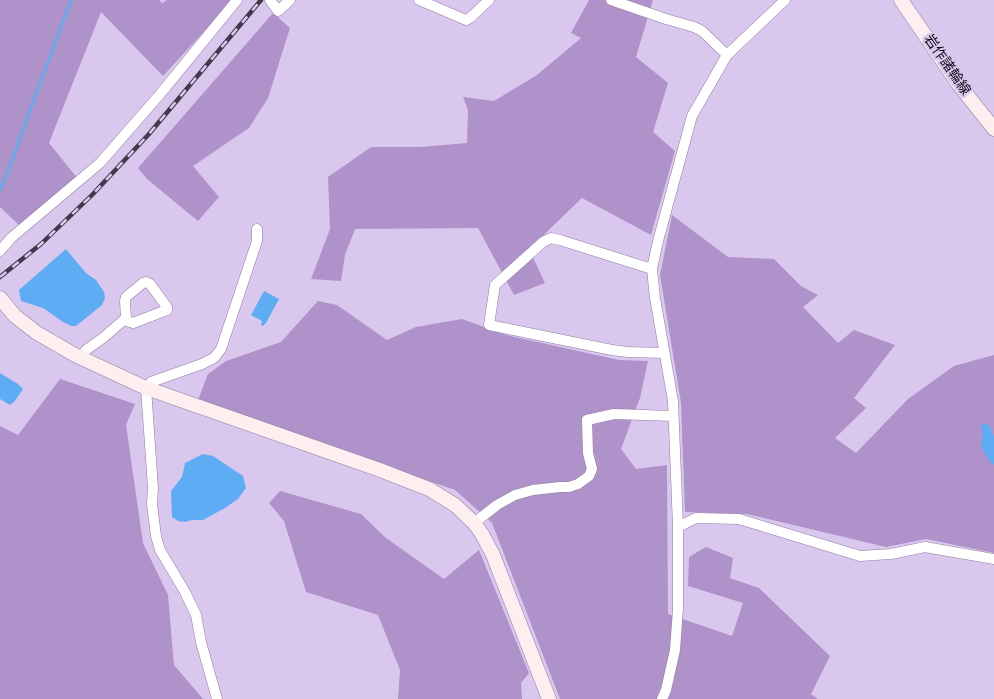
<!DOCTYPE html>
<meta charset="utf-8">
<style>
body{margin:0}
canvas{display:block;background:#dac7ed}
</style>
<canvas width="994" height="699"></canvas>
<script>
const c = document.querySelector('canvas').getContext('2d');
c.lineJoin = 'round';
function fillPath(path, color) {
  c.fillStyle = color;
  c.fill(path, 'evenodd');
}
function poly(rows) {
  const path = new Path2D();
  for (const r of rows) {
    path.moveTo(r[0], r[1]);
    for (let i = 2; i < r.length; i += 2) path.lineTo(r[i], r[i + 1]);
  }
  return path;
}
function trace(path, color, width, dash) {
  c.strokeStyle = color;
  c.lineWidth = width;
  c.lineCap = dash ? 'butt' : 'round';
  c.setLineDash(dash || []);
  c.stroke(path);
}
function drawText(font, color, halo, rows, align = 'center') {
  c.font = font + ' "Noto Sans","Noto Sans JP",sans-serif';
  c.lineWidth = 5;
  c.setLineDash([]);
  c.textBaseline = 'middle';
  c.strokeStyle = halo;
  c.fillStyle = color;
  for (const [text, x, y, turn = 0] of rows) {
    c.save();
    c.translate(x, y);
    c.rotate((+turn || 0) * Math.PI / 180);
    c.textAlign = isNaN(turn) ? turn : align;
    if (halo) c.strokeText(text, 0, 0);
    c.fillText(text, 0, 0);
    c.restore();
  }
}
const green = poly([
 [0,0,159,0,162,3,167,0,233,0,163,76,101,12,49,143,78,179,21,227,0,207],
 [589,0,653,0,636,57,668,83,653,132,675,151,651,235,582,198,529,249,545,283,514,295,478,228,355,229,345,255,341,281,311,279,330,229,328,177,371,147,421,147,467,143,468,110,463,97,494,101,537,75,581,38,571,33],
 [273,13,290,28,268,98,249,128,193,166,219,197,198,221,147,179,138,168],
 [672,215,728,257,774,259,801,286,818,295,803,307,838,343,854,330,895,345,854,398,866,408,835,438,856,453,908,399,954,366,994,355,994,553,926,539,886,547,747,514,685,512,681,403,660,275],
 [318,301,337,305,387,340,416,327,462,319,506,335,619,360,648,361,640,398,621,449,636,469,667,465,668,614,732,636,743,603,688,586,689,557,706,547,733,558,730,578,759,588,830,656,811,694,818,699,560,699,492,523,455,490,198,400,208,374,226,361,281,342],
 [60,379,135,404,126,425,143,543,168,595,174,665,203,699,0,699,0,426,18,435],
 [280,491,361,514,386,538,444,579,479,550,529,673,521,683,522,699,398,699,400,670,378,615,306,592,284,521,269,503]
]);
const water = poly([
 [66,249,86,273,96,280,104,292,105,298,102,305,76,326,71,326,63,322,43,308,21,301,19,290],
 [264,291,279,299,266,323,263,326,261,325,262,321,251,315],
 [0,373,18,384,23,389,15,401,10,405,0,399],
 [983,424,987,424,991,427,992,434,994,436,994,465,990,462,982,448,981,443,983,435,981,426],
 [203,454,213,456,243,476,246,488,238,499,225,508,203,520,192,520,185,522,178,521,172,517,171,491,182,477,185,463]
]);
const stream = poly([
 [0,190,10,166,36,94,71,0]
]);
const street = poly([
 [270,0,278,11,290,0],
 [419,0,466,20,470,18,489,0],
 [611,0,666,19,694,27,702,31,727,55],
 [0,251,11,238,100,163,161,93,237,0],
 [652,269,560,240,551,238,543,242,495,285,489,325,612,350,628,352,664,353],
 [81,358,86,350,103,338,126,318,125,301,126,297,143,283,146,282,150,284,167,307,167,310,133,323,127,321,126,318],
 [146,388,153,488,152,504,156,536,160,550,185,592,196,615,201,642,217,699],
 [149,389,151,382,202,364,214,358,221,349,257,241,257,229],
 [474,523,497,505,515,495,533,490,560,487,569,487,578,484,589,476,592,469,588,453,587,420,614,414,673,416],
 [678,527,696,518,739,519,860,556,891,554,925,547,994,559],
 [662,699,666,690,675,650,678,609,678,527,673,401,655,298,652,269,658,241,692,116,727,55,785,0]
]);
const secondary = poly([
 [901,0,959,85,994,129],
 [0,298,15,316,37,333,75,355,146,388,380,470,429,489,455,505,474,523,482,534,493,555,549,699]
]);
const rail = poly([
 [0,277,41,244,92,195,149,134,261,0]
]);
const streetNames = [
 ["岩作諸輪線",947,65,55]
];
fillPath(green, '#af92ca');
fillPath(water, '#5eadf4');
trace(stream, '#5eadf4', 2.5);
trace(street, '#907ea2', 11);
trace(secondary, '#907ea2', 15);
trace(street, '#fff', 10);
trace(secondary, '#fdeef0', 14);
trace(rail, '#43394c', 4.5);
trace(rail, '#dac7ed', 2.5, [8]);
drawText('14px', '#100916', '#dac7ed', streetNames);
</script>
